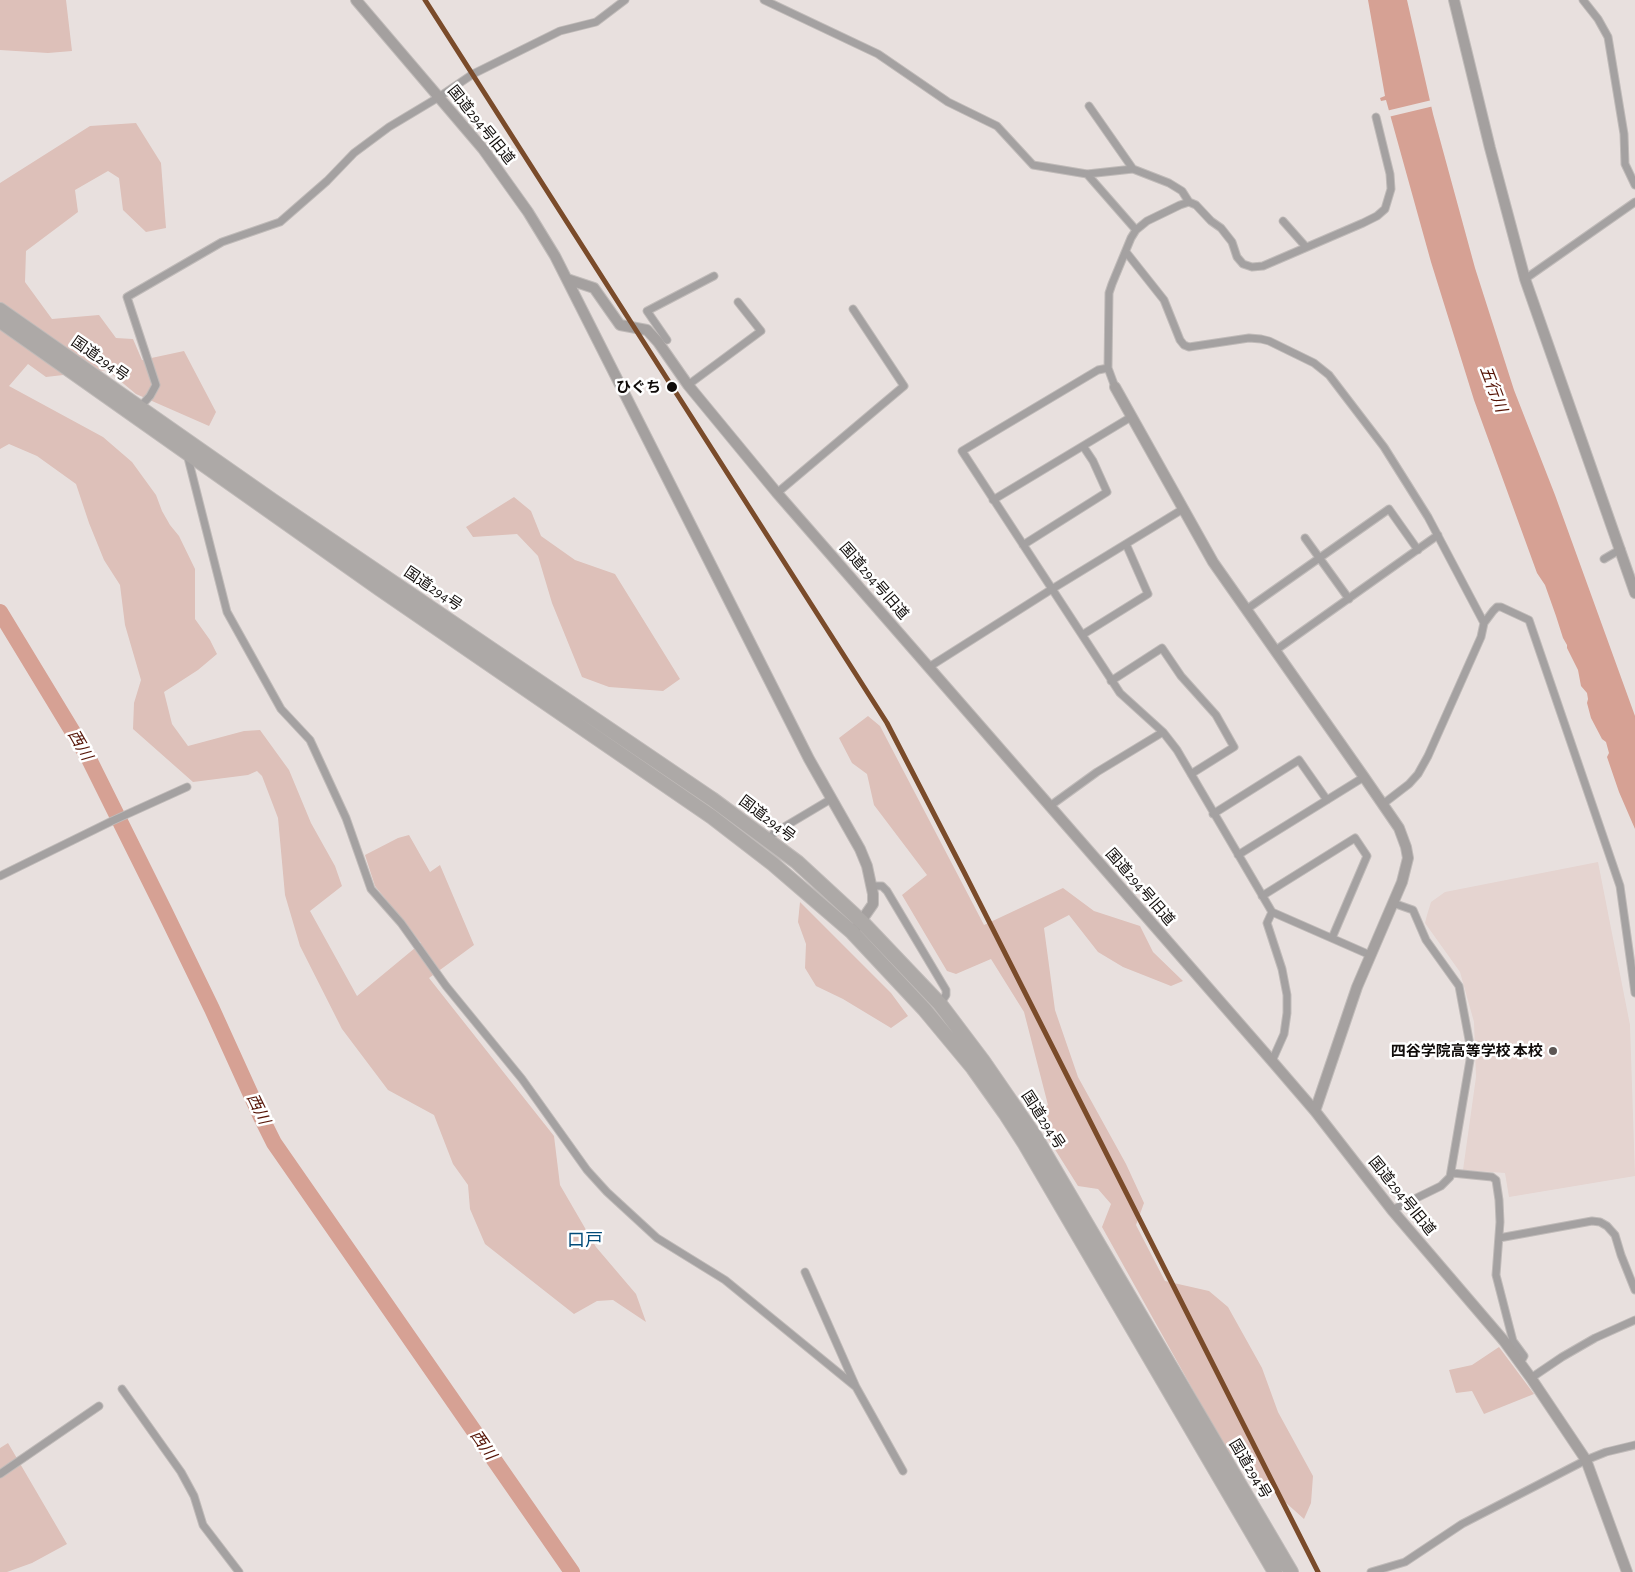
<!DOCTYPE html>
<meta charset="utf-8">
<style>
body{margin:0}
canvas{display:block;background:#e8e0de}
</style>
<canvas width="1635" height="1572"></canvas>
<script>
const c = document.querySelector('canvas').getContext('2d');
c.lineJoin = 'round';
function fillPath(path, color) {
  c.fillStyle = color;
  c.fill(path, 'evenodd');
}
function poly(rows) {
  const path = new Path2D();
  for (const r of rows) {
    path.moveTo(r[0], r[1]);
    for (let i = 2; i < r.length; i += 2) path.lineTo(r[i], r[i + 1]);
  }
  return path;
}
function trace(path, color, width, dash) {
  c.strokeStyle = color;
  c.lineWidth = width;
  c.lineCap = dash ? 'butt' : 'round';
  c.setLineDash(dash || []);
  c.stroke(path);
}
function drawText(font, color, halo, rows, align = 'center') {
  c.font = font + ' "Alegreya Sans","Noto Sans JP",sans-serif';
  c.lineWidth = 5;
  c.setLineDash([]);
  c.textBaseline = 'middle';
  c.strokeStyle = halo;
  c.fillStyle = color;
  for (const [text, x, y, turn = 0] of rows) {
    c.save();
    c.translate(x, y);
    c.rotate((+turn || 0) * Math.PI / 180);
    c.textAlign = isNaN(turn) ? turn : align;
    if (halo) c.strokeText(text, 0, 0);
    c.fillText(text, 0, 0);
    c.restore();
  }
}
const built = poly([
 [1598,862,1630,1025,1635,1176,1509,1197,1505,1173,1463,1170,1476,1077,1474,1022,1460,972,1425,923,1427,915,1431,902,1445,892]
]);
const green = poly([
 [0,0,66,0,72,51,48,53,0,50],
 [136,123,161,163,166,228,146,232,123,210,119,178,108,171,75,190,78,212,26,251,25,282,52,319,99,315,116,338,133,339,142,360,184,351,216,412,209,426,136,394,107,370,46,377,28,364,9,386,103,437,132,462,156,495,162,511,170,525,179,536,195,569,195,619,210,640,217,654,198,670,164,692,172,724,188,746,244,731,260,730,289,770,311,823,335,866,342,886,310,911,357,996,421,943,375,886,365,855,398,838,409,835,430,872,440,865,474,945,429,978,554,1136,560,1185,596,1247,636,1294,646,1322,613,1300,597,1301,574,1314,485,1244,470,1209,468,1185,453,1164,434,1115,388,1090,342,1029,300,946,285,895,278,818,262,776,257,771,248,775,193,782,133,729,134,703,141,680,125,625,120,585,104,560,89,523,76,484,37,456,9,444,0,449,0,183,90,126],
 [514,497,531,511,541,536,575,560,615,574,680,679,663,691,609,687,582,677,552,603,538,556,517,534,473,537,466,527],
 [868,716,880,726,984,925,1063,888,1094,911,1140,926,1153,952,1183,981,1171,986,1123,967,1098,952,1069,915,1044,928,1055,1010,1078,1077,1126,1164,1144,1203,1136,1225,1165,1281,1209,1291,1228,1307,1262,1368,1278,1412,1313,1476,1311,1503,1304,1519,1226,1449,1102,1227,1111,1204,1098,1189,1078,1186,1032,1113,1048,1105,1024,1012,991,959,956,974,947,971,902,895,927,875,874,805,867,774,852,763,839,738],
 [800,902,891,993,908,1016,891,1028,843,999,816,986,805,968,806,944,798,922],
 [1499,1347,1534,1394,1484,1414,1472,1391,1456,1393,1449,1370,1472,1365],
 [8,1443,67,1544,32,1563,7,1572,0,1572,0,1448]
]);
const water = poly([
 [1368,0,1407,0,1433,114,1475,268,1514,390,1555,495,1635,716,1635,829,1619,792,1607,757,1609,753,1606,742,1602,739,1591,718,1587,703,1588,699,1587,693,1581,686,1578,670,1567,648,1567,645,1563,638,1556,616,1545,585,1537,573,1474,400,1431,262,1386,100,1381,101,1380,98,1385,96]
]);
const pier = poly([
 [1432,100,1434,106,1388,117,1386,111]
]);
const river = poly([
 [0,612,88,757,164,910,212,1009,261,1117,274,1143,572,1572]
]);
const street = poly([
 [764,0,878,54,948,102,997,126,1033,165,1087,174,1133,169,1169,183,1182,191,1189,202,1196,205,1211,221,1221,228,1232,242,1237,257,1243,264,1252,267,1263,266,1363,223,1377,216,1385,209,1391,189,1390,174,1376,117],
 [1583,0,1598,19,1608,37,1624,134,1625,164,1635,185],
 [1089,106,1133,169],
 [1087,174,1136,230],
 [1283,221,1306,247],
 [1126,252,1164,300,1180,340,1184,345,1189,347,1249,338,1261,339,1269,341,1314,363,1329,375,1384,447,1428,517,1484,623],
 [1525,279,1635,202],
 [667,340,647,311,714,276],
 [1108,368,1098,370,962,451,1120,693,1163,732,1177,750,1272,912,1370,955],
 [688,385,761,331,738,302],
 [1115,387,1108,368,1109,293,1112,284,1131,238,1136,230,1147,221,1180,205,1189,202],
 [140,407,150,396,156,385,127,297,222,242,280,222,327,181,354,153,389,127,439,97,473,74,560,31,596,22,625,0],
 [187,454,227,612,281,709,310,740,346,818,371,889,401,923,446,986,522,1079,587,1170,607,1192,657,1238,725,1280,856,1387],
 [777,493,904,386,853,309],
 [993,500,1131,417],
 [1305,538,1349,599],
 [1023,545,1107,492,1093,461,1083,446],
 [1604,559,1621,549],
 [1247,609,1389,509,1418,550],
 [1082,635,1148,594,1126,544],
 [1276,650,1438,535],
 [929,667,1052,589,1183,509],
 [1111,681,1162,648,1181,676,1216,715,1234,747,1191,774],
 [1383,804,1409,784,1418,774,1428,756,1481,637,1484,623,1493,611,1497,607,1501,607,1529,620,1620,886,1635,993],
 [1050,806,1097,772,1163,732],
 [1213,814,1299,760,1327,800],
 [768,840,774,833,831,799],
 [1238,855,1364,777],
 [0,876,112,821,187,787],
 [872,886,882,886,887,891,946,990,946,995,940,1004],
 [1262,896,1355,838,1367,856,1332,938],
 [1272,912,1267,923,1282,969,1287,995,1287,1013,1284,1034,1272,1061],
 [1452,1173,1492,1177,1496,1180,1499,1200,1500,1222,1496,1275,1513,1341,1524,1356,1520,1363],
 [1392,1210,1441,1186,1450,1177,1470,1060,1470,1045,1459,986,1426,940,1413,910,1393,903],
 [1499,1238,1592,1221,1600,1222,1607,1226,1615,1235,1621,1255,1635,1290],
 [805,1272,856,1387,903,1471],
 [1531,1378,1562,1357,1595,1338,1635,1320],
 [122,1389,181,1472,194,1496,203,1525,239,1572],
 [0,1474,99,1406],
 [1371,1572,1405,1562,1462,1524,1586,1460,1606,1452,1635,1445]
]);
const secondary = poly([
 [356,0,483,149,528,212,555,256,809,759,860,849,867,866,873,894,873,904,857,927],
 [1454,0,1490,148,1525,279,1635,593],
 [567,279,594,288,620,325,647,330,658,342,688,385,777,493,1272,1061,1315,1111,1392,1210,1504,1341,1531,1378,1586,1460,1627,1572],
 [1115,387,1213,562,1364,777,1399,828,1406,847,1408,858,1402,882,1357,987,1315,1111]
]);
const highway = poly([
 [0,310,273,501,712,799,797,862,862,922,940,1004,983,1061,1036,1138,1291,1572],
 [2,322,380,589,712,817,773,864,852,932,924,1009,973,1068,1005,1113,1025,1144,1275,1572]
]);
const rail1 = poly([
 [425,0,887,723,965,874,1318,1572]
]);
const markers = [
 [672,387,6,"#100c0a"],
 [1553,1051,5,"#5c5654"]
];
const streetNames = [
 ["国道294号旧道",481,125,51],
 ["国道294号",100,359,35],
 ["国道294号旧道",874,581,49],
 ["国道294号",433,589,34],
 ["国道294号",767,819,37],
 ["国道294号旧道",1140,887,49],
 ["国道294号",1043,1120,57],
 ["国道294号旧道",1402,1196,51],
 ["国道294号",1250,1469,59]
];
const stopNames = [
 ["ひぐち",661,387]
];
const poiNames = [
 ["四谷学院高等学校 本校",1543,1051]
];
const waterNames = [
 ["五行川",1493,389,69],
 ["西川",80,745,60],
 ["西川",258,1109,64],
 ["西川",483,1445,55]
];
const quarterNames = [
 ["口戸",585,1241]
];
fillPath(built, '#e5d4d0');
fillPath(green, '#ddc0b9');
fillPath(water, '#d6a194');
fillPath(pier, '#e8e0de');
trace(river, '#d6a194', 16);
trace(street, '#c0bbb9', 9);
trace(secondary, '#c0bbb9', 12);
trace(highway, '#c0bbb9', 16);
trace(street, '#a4a1a1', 7);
trace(secondary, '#a4a09f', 10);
trace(highway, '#ada9a7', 14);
trace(rail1, '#7a4b2a', 5);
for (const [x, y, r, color] of markers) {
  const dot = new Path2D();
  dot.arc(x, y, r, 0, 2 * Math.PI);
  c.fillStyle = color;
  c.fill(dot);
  trace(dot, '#fff', 2);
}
drawText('15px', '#100c0a', '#fff', streetNames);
drawText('bold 15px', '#100c0a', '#fff', stopNames, 'right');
drawText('bold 15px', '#100c0a', '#fff', poiNames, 'right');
drawText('italic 16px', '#551305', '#fff', waterNames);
drawText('18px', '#004a78', '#fff', quarterNames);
</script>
